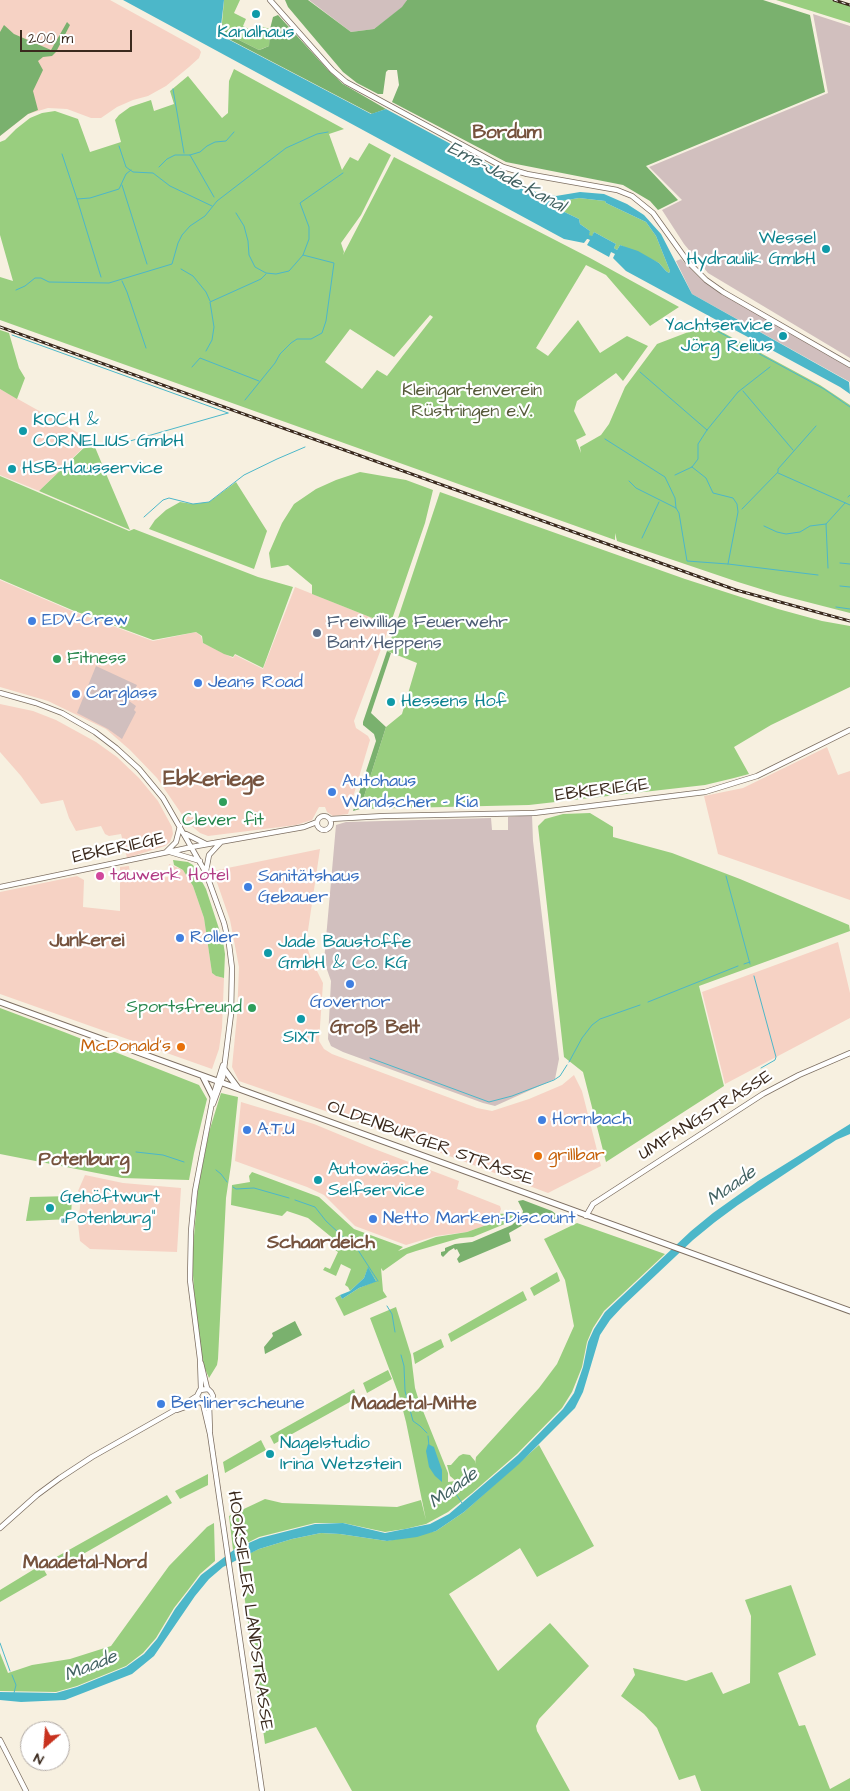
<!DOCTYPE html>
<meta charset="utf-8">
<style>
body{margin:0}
#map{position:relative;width:850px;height:1791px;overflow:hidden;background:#f7f0e0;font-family:"Architects Daughter",sans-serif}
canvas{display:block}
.north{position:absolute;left:20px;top:1721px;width:50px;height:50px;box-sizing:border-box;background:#fff;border:1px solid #b1aaa5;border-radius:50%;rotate:207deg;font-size:14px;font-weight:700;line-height:20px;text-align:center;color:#3b2a1e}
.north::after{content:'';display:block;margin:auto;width:18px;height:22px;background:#c8321e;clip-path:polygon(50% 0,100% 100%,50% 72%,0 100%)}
.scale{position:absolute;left:20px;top:30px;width:112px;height:22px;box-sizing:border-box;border:2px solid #3b2a1e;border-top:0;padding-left:6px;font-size:15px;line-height:18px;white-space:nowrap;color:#3b2a1e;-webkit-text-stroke:4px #fff;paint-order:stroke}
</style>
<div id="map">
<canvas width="850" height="1791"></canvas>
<div class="north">N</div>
<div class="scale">200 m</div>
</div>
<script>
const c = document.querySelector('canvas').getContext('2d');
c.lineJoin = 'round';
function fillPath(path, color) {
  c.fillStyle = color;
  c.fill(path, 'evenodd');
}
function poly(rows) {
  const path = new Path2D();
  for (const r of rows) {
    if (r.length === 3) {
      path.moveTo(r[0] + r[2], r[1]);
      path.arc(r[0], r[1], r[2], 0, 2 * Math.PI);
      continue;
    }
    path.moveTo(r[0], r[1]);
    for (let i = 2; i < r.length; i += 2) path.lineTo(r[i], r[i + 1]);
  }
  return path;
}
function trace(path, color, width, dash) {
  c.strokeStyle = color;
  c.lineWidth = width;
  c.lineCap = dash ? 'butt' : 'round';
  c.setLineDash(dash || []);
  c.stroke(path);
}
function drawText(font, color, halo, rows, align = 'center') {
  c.font = font + ' "Architects Daughter",sans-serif';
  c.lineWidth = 4.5;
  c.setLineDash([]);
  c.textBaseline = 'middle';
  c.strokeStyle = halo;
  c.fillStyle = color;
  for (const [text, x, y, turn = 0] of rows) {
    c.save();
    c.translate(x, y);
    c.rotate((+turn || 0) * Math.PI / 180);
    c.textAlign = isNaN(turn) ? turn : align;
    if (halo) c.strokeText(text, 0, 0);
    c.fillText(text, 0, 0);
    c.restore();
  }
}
const built = poly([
 [0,0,110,0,199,49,201,52,199,58,189,67,166,86,148,96,133,100,117,107,101,118,91,118,67,109,48,108,28,114,0,136],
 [0,389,91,440,39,491,0,475],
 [0,580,72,611,153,641,196,632,201,636,203,643,233,658,235,655,263,669,295,587,390,625,354,721,356,728,368,736,370,740,348,814,333,816,327,812,325,807,319,807,312,820,296,825,208,836,200,833,187,822,157,778,130,750,106,729,48,701,0,687],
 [0,704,33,711,56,720,96,742,117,757,139,778,158,801,172,827,173,834,170,842,165,846,127,858,121,834,109,836,105,834,101,826,76,831,69,818,63,800,41,804,21,776,0,752],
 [827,747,838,775,850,771,850,900,718,854,704,796,743,788],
 [320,849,306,944,312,961,323,983,319,1041,324,1049,332,1054,477,1108,492,1111,529,1099,562,1085,574,1075,582,1091,601,1166,548,1193,380,1130,239,1081,232,1067,237,1016,239,967,230,920,213,871],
 [169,864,183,870,193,886,204,918,212,973,216,976,224,978,222,1028,219,1049,212,1069,0,994,0,892,77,876,84,880,83,907,120,911,120,867,129,866,131,881,168,877],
 [838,942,850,993,850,1018,725,1084,702,992],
 [241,1102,314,1124,372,1148,459,1181,457,1189,500,1206,501,1209,496,1222,467,1232,436,1236,406,1245,355,1226,324,1195,307,1187,235,1161],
 [85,1175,123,1183,181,1188,177,1252,90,1249,80,1241,78,1224,81,1198,78,1191]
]);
const industrial = poly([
 [309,0,407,0,403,7,374,29,351,32],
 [813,14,850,26,850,358,708,273,684,244,662,210,682,200,649,167,828,93],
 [681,259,702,280,721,293,850,367,850,382,692,294,676,261],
 [96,666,137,685,129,701,136,706,134,710,136,712,122,739,108,729,77,713],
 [532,815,533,841,559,1059,555,1079,495,1106,483,1103,343,1052,331,1046,328,1039,331,981,324,961,336,825,346,822,491,818,492,830,508,830,508,817]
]);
const green = poly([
 [224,0,240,0,234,13,246,19,243,26,253,31,260,26,270,29,269,46,259,50,235,38,222,23],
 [776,0,831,0,850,5,850,23],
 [234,69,344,129,329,134,342,170,350,157,358,161,369,143,391,155,361,215,341,243,344,252,343,255,394,157,590,258,679,307,650,326,606,275,586,265,536,348,548,356,578,320,600,353,627,336,648,346,623,381,616,373,577,401,574,411,586,435,576,440,581,453,580,447,601,435,609,424,625,387,657,344,691,331,699,324,707,324,820,385,850,405,850,613,780,595,738,582,617,541,615,533,615,540,0,320,0,277,13,281,0,235,0,142,5,140,16,129,30,118,42,113,55,111,78,119,90,152,121,142,115,120,119,115,130,107,151,100,154,111,174,104,170,91,188,76,222,118,228,113,229,81],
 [430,315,433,317,387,376,377,370,362,389,325,362,350,329,394,357],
 [579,198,605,201,606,203,646,222,656,236,670,271,669,273,666,271,659,263,620,245,617,250,614,248,616,244,594,232,592,237,588,235,590,231,580,224,579,219,558,209,555,205,561,201],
 [0,330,9,333,19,368,25,378,17,399,0,389],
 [92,440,107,476,130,530,39,491],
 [360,472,406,480,433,490,425,523,390,625,312,594,312,585,288,565,271,568,269,553,282,523,294,504,316,489,336,480],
 [0,476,129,531,134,529,258,577,293,587,263,668,235,654,233,657,224,654,203,643,202,636,196,632,153,640,72,610,0,579],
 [236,482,267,531,254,569,149,529,155,520,166,510,180,502,193,504,209,502],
 [440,492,685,579,778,609,822,621,850,626,850,687,771,725,734,747,749,774,734,778,705,785,529,805,360,809,386,727,402,714,417,663,387,651],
 [590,813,613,827,613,837,672,853,740,879,849,925,850,931,699,986,724,1086,606,1162,583,1072,564,1057,538,826,545,819,563,814],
 [173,860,188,862,193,865,206,889,223,941,225,954,224,978,216,976,212,973,204,918,193,886,183,870,174,865],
 [0,1008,64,1032,199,1085,207,1099,194,1153,189,1180,122,1178,0,1154],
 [221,1093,238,1097,231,1165,226,1198,218,1359,217,1365,209,1378,203,1364,195,1306,192,1260,198,1188,209,1132],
 [252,1172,319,1197,354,1229,403,1247,398,1251,436,1237,467,1232,495,1222,498,1214,513,1213,515,1216,512,1221,473,1237,460,1238,416,1251,407,1254,383,1271,381,1268,383,1291,387,1297,344,1316,335,1298,340,1295,342,1299,359,1288,376,1281,368,1268,364,1278,350,1291,348,1287,345,1285,351,1269,341,1264,336,1276,323,1270,325,1267,330,1269,338,1252,331,1247,335,1240,308,1218,287,1211,282,1216,231,1205,232,1185,250,1182,249,1176],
 [72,1196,71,1219,26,1221,30,1197],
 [577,1223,665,1254,604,1311,593,1328,587,1342,582,1367,572,1392,562,1408,517,1454,472,1493,448,1512,426,1524,405,1529,385,1532,343,1523,315,1523,259,1537,233,1550,229,1516,265,1499,282,1503,397,1507,421,1500,426,1520,406,1422,399,1395,370,1318,396,1307,411,1355,415,1388,419,1401,448,1473,448,1482,456,1481,450,1476,447,1465,451,1465,459,1456,463,1454,470,1455,475,1461,475,1464,476,1457,539,1388,557,1364,574,1326,565,1280,544,1239],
 [557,1272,560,1281,534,1296,530,1288],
 [523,1291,527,1300,451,1342,448,1334],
 [441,1339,444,1347,415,1364,413,1353],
 [388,1370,392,1379,367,1393,363,1383],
 [354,1389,357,1398,274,1444,270,1436],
 [261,1440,266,1450,225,1473,223,1462],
 [539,1445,594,1546,537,1577,520,1548,449,1594,498,1671,550,1623,589,1666,539,1719,536,1726,537,1731,570,1791,352,1791,316,1727,265,1744,239,1558,259,1549,292,1539,321,1533,340,1534,387,1541,436,1531,464,1512],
 [208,1474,208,1485,180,1499,175,1491],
 [167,1495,172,1503,57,1569,51,1560],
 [214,1523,215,1561,200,1574,188,1590,174,1608,156,1638,143,1653,126,1666,77,1686,56,1692,0,1691,0,1653,8,1673,32,1665,70,1659,111,1646,169,1566,207,1527],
 [41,1565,47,1575,0,1602,0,1590],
 [791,1585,816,1655,778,1673,799,1726,805,1725,830,1789,850,1778,850,1791,701,1791,695,1775,679,1780,657,1728,644,1714,621,1696,635,1675,633,1668,686,1681,712,1672,723,1694,750,1683,751,1616,745,1600]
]);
const forest = poly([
 [285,0,308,0,351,32,374,29,402,7,407,0,763,0,810,15,825,92,646,166,678,200,658,210,650,201,623,185,506,162,392,102,399,85,397,70,388,70,386,72,383,94,378,94,357,83,343,72,288,7],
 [278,15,328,70,343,84,386,109,372,114,221,35,222,23,235,38,259,50,262,49,269,46,270,29,273,17],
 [67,22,70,25,56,52,52,56,43,57,38,61,43,70,33,91,38,110,28,114,0,136,0,32,4,25,14,34,51,50],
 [387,651,391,653,371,713,386,727,360,809,353,811,376,741,374,734,363,725,363,722],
 [523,1200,552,1211,557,1215,556,1222,550,1224,545,1215,530,1221,509,1233,511,1241,459,1263,457,1259,460,1255,457,1249,455,1250,454,1248,449,1251,443,1257,441,1255,441,1252,445,1251,445,1248,455,1244,472,1242,512,1225,522,1215,523,1211,518,1201],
 [295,1321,302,1335,265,1354,264,1347,273,1336,272,1333]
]);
const water = poly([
 [123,0,224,0,220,35,371,114,386,109,510,176,537,193,556,196,580,192,604,194,627,204,644,215,661,234,692,294,849,382,850,394,840,387,626,271,613,258,615,254,611,252,609,257,587,245,590,240,588,239,587,239,584,243,564,239],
 [579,198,605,201,606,203,646,222,656,236,670,271,669,273,666,271,659,263,638,251,620,245,617,250,614,248,616,244,594,232,592,236,589,235,590,231,580,224,579,219,558,209,555,205,561,201],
 [850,1124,850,1134,836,1140,738,1205,715,1222,693,1240,623,1306,610,1320,600,1335,583,1392,575,1408,519,1464,464,1512,436,1531,417,1537,387,1541,340,1534,321,1533,292,1539,259,1549,223,1567,209,1579,195,1596,154,1656,132,1674,65,1700,21,1702,0,1700,0,1692,56,1693,77,1687,126,1667,144,1654,157,1639,175,1609,201,1575,235,1549,260,1538,315,1524,343,1523,385,1533,430,1524,449,1514,518,1455,563,1409,574,1393,583,1367,588,1342,594,1329,605,1312,691,1231,713,1213,758,1181],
 [368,1267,376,1281,378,1281,359,1288,342,1299,340,1295,350,1291,364,1278],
 [428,1444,434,1447,437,1456,442,1470,442,1482,435,1476,429,1467,426,1451]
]);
const stream = poly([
 [173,89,184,153],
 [119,146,126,167,133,172,153,173,170,186,212,206],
 [62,154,77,199,90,198,119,189,126,174,131,170],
 [190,155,200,152,207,146,215,142,226,141,234,132],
 [159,167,167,159,175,155,190,155,214,197],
 [122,185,147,264],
 [77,199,101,277],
 [236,213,244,226,248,241,249,255,255,267,266,273,276,274,289,271,303,255],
 [181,269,193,276,206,292,210,301],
 [122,281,127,292,146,348],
 [16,290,25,286,35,278,41,278,49,282,109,283,172,264,178,243,182,235,190,226,205,216,217,201,286,148,317,134,328,132],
 [708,326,824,389,850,407],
 [12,335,228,413],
 [206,351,212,340,214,327,210,302,261,279,266,274],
 [192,367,200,358,259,381],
 [640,372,707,430],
 [743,391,793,450],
 [245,400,275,363,280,354,291,343,297,339,311,339,322,333,326,321,334,263,303,255,309,239,309,227,300,203,343,173],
 [605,439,665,477,675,498,676,508],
 [116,445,228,413],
 [692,467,706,478,713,493,733,498,737,504,738,512,728,564],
 [778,473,850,505],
 [675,475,692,467,698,459,698,444,707,430,738,392,770,367],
 [629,481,636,488,676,508,679,513,687,561,728,564,818,575],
 [848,497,850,495],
 [742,509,778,472,778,469,816,426],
 [144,517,163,500,169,498,193,504,209,502,244,475,277,459,305,447],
 [764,526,777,532,786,534,800,532,810,526,826,524],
 [642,538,659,502],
 [840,563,850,564],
 [828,568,826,524,845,503],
 [840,586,850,587],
 [836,607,850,609],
 [726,876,750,964],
 [744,964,750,962],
 [754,976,776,1057,775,1060,761,1068],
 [648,1002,738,966],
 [370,1058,489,1102,512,1096,554,1080,560,1076,567,1065],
 [569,1062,582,1038,592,1025,600,1019,640,1005],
 [136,1152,163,1155,184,1162],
 [216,1170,221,1174,227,1182],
 [233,1187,236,1189,254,1188,289,1198],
 [295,1200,315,1207,326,1221,353,1246],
 [358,1250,378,1281],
 [387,1306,392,1314,395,1332],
 [401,1355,404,1366,405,1391,413,1421,420,1426,427,1433],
 [428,1436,429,1446],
 [449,1488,454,1491,462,1503],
 [0,1643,10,1671],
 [12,1675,16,1685,14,1693]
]);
const secondary = poly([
 [270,0,332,70,346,82,503,167,527,174,617,190,632,196,653,213,688,262,706,280,723,292,850,365],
 [0,693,36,703,62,713,95,732,116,748,139,769,163,798,206,873,224,923,229,944,232,968,231,1014,223,1077,213,1104],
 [324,823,7],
 [330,819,384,816,534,813,705,792,757,776,850,730],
 [186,834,206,844],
 [166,852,176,842,180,826],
 [170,852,200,861],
 [206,871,209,855,221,842],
 [0,887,197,846,304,827,317,822],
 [586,1216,593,1204,763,1094,799,1075,850,1053],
 [201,1363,207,1388],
 [201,1389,200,1359,190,1280,191,1231,195,1191,213,1097,223,1065],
 [209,1403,210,1432],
 [203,1404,210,1434,262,1791],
 [177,1410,199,1402],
 [0,1528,37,1495,60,1478,92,1457,175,1410,197,1396,200,1390,208,1389,211,1392,213,1396,211,1402,206,1404,199,1402,197,1396],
 [0,1740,26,1791]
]);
const primary = poly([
 [0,1002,850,1311],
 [224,1069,238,1088],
 [203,1077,213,1097]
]);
const rail = poly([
 [834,0,850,5],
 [0,327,736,590,850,621]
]);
const markers = [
 [256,14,5,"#0f9aa8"],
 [826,249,5,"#0f9aa8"],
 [783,336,5,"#0f9aa8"],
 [23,431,5,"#0f9aa8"],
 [12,469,5,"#0f9aa8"],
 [32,621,5,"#3f7fe0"],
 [317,633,5,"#5c6f8a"],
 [57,659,5,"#2e9e5b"],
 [198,683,5,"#3f7fe0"],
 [76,694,5,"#3f7fe0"],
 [391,702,5,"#0f9aa8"],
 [332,792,5,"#3f7fe0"],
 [223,802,5,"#2e9e5b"],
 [100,876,5,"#d1479c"],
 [248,887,5,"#3f7fe0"],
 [180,938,5,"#3f7fe0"],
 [268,953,5,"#0f9aa8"],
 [350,984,5,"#3f7fe0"],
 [252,1008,5,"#2e9e5b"],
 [301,1019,5,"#0f9aa8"],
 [181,1047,5,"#e8710a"],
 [542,1120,5,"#3f7fe0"],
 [247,1130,5,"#3f7fe0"],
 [538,1156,5,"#e8710a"],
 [318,1180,5,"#0f9aa8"],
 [50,1208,5,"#0f9aa8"],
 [373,1219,5,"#3f7fe0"],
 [161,1404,5,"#3f7fe0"],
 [270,1454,5,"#0f9aa8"]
];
const cultureNames = [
 ["Kanalhaus",256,33,"center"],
 ["Wessel",816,239,"right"],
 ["Hydraulik GmbH",816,260,"right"],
 ["Yachtservice",773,326,"right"],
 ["Jörg Relius",773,347,"right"],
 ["KOCH &",33,421],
 ["CORNELIUS GmbH",33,442],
 ["HSB-Hausservice",22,469],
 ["Hessens Hof",401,702],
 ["Jade Baustoffe",278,943],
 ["GmbH & Co. KG",278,964],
 ["SIXT",301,1038,"center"],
 ["Autowäsche",328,1170],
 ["Selfservice",328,1191],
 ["Gehöftwurt",60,1198],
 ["„Potenburg“",60,1219],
 ["Nagelstudio",280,1444],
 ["Irina Wetzstein",280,1465]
];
const parkNames = [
 ["Kleingartenverein",472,391],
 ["Rüstringen e.V.",472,412]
];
const shopNames = [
 ["EDV-Crew",42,621],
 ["Jeans Road",208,683],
 ["Carglass",86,694],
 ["Autohaus",342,782],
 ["Wandscher - Kia",342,803],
 ["Sanitätshaus",258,877],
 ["Gebauer",258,898],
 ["Roller",190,938],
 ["Governor",350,1003,"center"],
 ["Hornbach",552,1120],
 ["A.T.U",257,1130],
 ["Netto Marken-Discount",383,1219],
 ["Berlinerscheune",171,1404]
];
const serviceNames = [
 ["Freiwillige Feuerwehr",327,623],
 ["Bant/Heppens",327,644]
];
const leisureNames = [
 ["Fitness",67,659],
 ["Clever fit",223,821,"center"],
 ["Sportsfreund",242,1008,"right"]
];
const streetNames = [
 ["EBKERIEGE",602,791,-7],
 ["EBKERIEGE",119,849,-12],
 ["UMFANGSTRASSE",706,1116,-32],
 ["OLDENBURGER STRASSE",430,1144,20],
 ["HOOKSIELER LANDSTRASSE",249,1611,82]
];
const hotelNames = [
 ["tauwerk Hotel",110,876]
];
const foodNames = [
 ["McDonald's",171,1047],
 ["grillbar",548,1156,"left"]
];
const neighbourhoodNames = [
 ["Bordum",507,134],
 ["Junkerei",87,942],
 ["Groß Belt",375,1029],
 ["Potenburg",84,1161],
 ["Schaardeich",321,1244],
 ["Maadetal-Mitte",414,1405],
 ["Maadetal-Nord",85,1564]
];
const waterNames = [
 ["Ems-Jade-Kanal",506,178,28],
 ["Maade",732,1187,-35],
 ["Maade",454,1489,-36],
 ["Maade",91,1667,-22]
];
const districtNames = [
 ["Ebkeriege",214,780]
];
fillPath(built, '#f6d2c4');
fillPath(industrial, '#d1bfbe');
fillPath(green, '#99ce7f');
fillPath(forest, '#7ab16e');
fillPath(water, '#4cb7c9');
trace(stream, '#4cb7c9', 1);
trace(secondary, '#7d6f62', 6);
trace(primary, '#7d6f62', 7);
trace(secondary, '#fff', 4.5);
trace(primary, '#fff', 5);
trace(rail, '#3b2a1e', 3);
trace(rail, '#fff', 1, [4]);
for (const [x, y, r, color] of markers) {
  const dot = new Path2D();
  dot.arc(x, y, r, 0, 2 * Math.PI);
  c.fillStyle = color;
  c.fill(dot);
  trace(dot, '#fff', 2);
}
drawText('18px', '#0d838f', '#fff', cultureNames, 'left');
drawText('18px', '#575b3b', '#fff', parkNames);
drawText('18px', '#366cbe', '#fff', shopNames, 'left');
drawText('18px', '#4e5e75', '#fff', serviceNames, 'left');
drawText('18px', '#27864d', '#fff', leisureNames, 'left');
drawText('18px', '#3b2a1e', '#fff', streetNames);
drawText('18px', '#b23c85', '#fff', hotelNames, 'left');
drawText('18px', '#c56008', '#fff', foodNames, 'right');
drawText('bold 19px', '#76533e', '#fff', neighbourhoodNames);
drawText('italic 19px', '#426262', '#fff', waterNames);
drawText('bold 22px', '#76533e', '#fff', districtNames);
</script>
